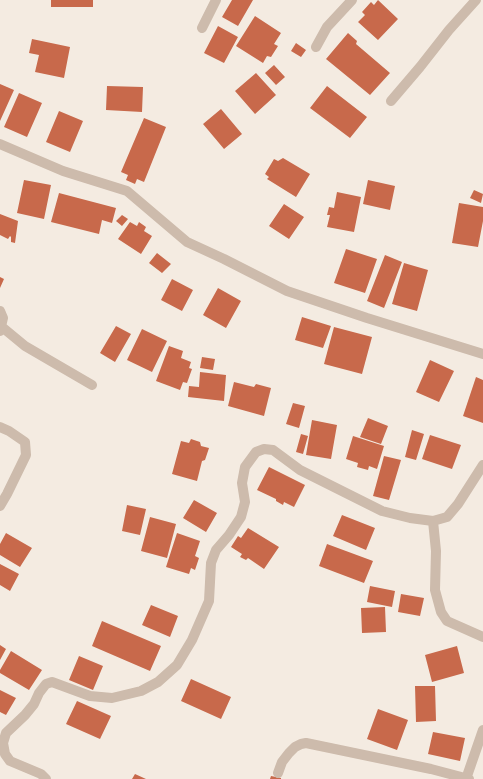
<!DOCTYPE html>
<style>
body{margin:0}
canvas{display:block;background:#f4ebe1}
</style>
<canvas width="483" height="779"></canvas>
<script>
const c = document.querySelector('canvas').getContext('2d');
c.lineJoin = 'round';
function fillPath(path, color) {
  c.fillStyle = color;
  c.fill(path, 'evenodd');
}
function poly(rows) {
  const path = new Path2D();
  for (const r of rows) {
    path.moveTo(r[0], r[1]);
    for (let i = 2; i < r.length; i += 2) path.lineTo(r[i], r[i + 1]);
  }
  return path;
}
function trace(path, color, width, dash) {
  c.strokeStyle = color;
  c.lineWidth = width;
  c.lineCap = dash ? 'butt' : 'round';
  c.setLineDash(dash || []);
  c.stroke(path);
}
const building = poly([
 [51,0,93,0,93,7,51,7],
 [232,0,253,0,238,26,222,17],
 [378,0,398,19,378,40,358,22,365,15,362,12,371,2,374,5],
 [255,16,281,33,274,44,278,46,271,57,267,56,263,63,236,46],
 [218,26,238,37,224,63,204,53],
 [348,33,357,41,356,44,390,73,370,95,326,59],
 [32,39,70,47,64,78,35,72,39,55,29,53],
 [296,43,306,50,301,57,291,51],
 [274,65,285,77,276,85,265,73],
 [256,73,276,95,255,114,235,91],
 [0,84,14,90,0,121],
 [107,86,143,87,142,112,106,110],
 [327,86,367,117,350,138,310,108],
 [19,93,42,103,27,137,4,127],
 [221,109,242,134,224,149,203,124],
 [59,111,83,121,70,152,46,142],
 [144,118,166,127,144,182,137,179,135,184,126,180,128,175,121,172],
 [283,158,310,174,296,197,267,179,269,177,265,174,274,159,278,161],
 [24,180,51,185,44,219,17,213],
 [368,180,395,186,390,210,363,204],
 [474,190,483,194,481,203,470,198],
 [337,192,361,197,354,232,327,227,330,215,327,215,329,207,334,208],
 [59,193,116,208,112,223,102,220,99,234,51,222],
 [459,203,483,207,483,221,478,247,452,243],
 [284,204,304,217,289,239,269,226],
 [0,214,18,221,15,243,11,242,11,237,10,236,8,239,0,235],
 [122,215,128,219,122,226,116,221],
 [130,222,137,226,139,222,146,227,144,231,152,236,141,254,118,239],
 [346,249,377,259,365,293,334,283],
 [157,253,171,264,162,273,149,263],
 [385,255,402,262,384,308,367,301],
 [404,263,428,270,417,311,392,304],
 [0,277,4,279,0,288],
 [172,279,193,290,182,311,161,300],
 [218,288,241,301,226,328,203,315],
 [302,317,331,326,323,348,295,340],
 [116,326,131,334,115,362,100,353],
 [334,327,372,337,362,374,324,364],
 [142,329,167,341,152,372,127,360],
 [169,346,183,351,181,358,191,362,189,368,192,369,187,383,183,382,180,390,156,381],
 [202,357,215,359,213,370,200,368],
 [430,360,454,371,439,402,416,392],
 [200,372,226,375,224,401,188,397,189,386,199,387],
 [476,377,483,380,483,423,463,416],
 [234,382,254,387,256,384,271,388,264,416,228,406],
 [293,403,305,406,299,428,286,424],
 [368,418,388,426,381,444,360,437],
 [312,420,337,425,331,459,306,455],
 [412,430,424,434,416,460,405,457],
 [301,434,308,436,303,454,296,452],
 [430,435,461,445,452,469,422,459],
 [353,436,384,446,377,469,369,466,368,470,357,467,358,463,346,459],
 [191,439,200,442,201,446,209,448,205,460,202,461,197,481,172,474,181,441,189,443],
 [384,456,401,460,389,500,373,496],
 [269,467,305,485,294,507,284,502,283,505,276,501,276,499,257,490],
 [194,500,217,513,206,532,183,518],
 [127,505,146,509,140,535,122,531],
 [342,515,375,528,366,550,333,536],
 [150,517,176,524,167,558,141,551],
 [248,528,279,547,264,569,248,558,246,560,240,557,242,554,231,547,238,536,241,538],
 [6,533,32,548,20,567,0,555,0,544],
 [177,533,200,541,195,556,199,558,195,570,191,568,189,574,166,567],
 [327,544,373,561,364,583,319,566],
 [0,564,19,574,10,591,0,585],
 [370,586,395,591,392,607,367,602],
 [401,594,424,598,420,616,398,612],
 [151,605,178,616,170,637,142,625],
 [385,607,386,632,362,633,361,608],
 [102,621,161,646,150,671,92,646],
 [0,645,6,649,0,660],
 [457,646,464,673,432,682,425,655],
 [11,651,42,670,29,690,0,673,0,670],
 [79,656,103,666,93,690,69,680],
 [191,679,231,697,221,719,181,701],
 [415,686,435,686,436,721,416,722],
 [0,690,16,698,6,715,0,712],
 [77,701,111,716,100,739,66,724],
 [378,709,408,720,397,750,367,739],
 [433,732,465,738,460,761,428,754],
 [135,774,146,779,132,779],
 [271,776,281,778,281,779,270,779]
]);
const street = poly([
 [202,28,216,0],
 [316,47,327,27,352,0],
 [391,101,420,67,449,30,476,0],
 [0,144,63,171,127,191,187,242,224,259,287,291,367,318,483,354],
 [0,311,3,318,0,331],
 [2,327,25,346,92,385],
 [0,427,9,431,25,442,26,455,7,494,0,506],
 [433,521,436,551,435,590,441,612,447,621,483,637],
 [278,773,282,762,289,753,295,747,301,744,306,743,431,769,469,779],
 [46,779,41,774,10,761,5,754,3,743,6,733,25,715,34,704,39,693,46,684,52,682,90,696,112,698,141,691,158,682,177,665,192,640,209,601,211,563,216,550,229,535,241,517,245,502,242,483,245,467,256,452,264,449,273,450,300,470,382,511,410,518,433,521,447,517,458,504,483,465],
 [466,779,483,730]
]);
fillPath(building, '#c8694b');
trace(street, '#cdbbac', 10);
</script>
